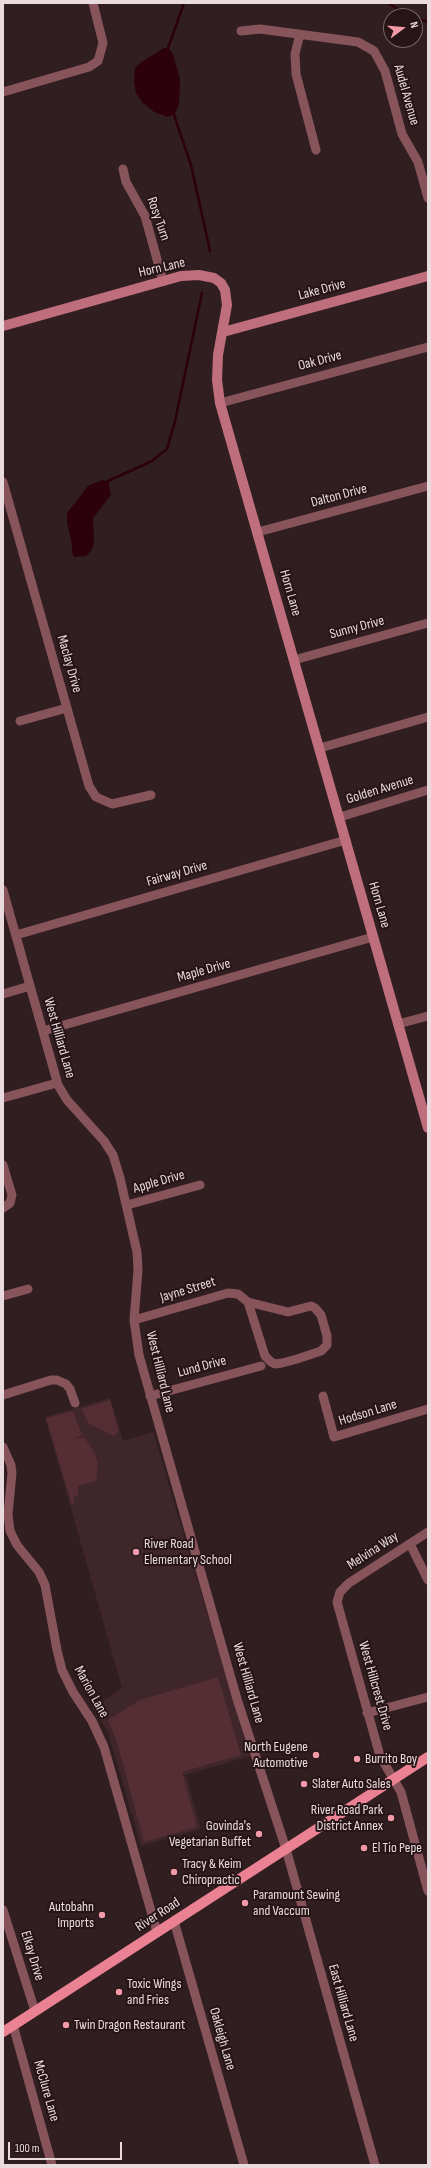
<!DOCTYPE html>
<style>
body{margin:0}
#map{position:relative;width:431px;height:2168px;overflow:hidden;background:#311e20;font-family:"Sofia Sans Condensed",sans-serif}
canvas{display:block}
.frame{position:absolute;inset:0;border:4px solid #e9dbdd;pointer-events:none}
.north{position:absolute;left:383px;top:8px;width:40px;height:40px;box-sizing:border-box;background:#271417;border:1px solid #756466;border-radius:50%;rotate:74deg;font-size:11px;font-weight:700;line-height:16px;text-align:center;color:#e9dbdd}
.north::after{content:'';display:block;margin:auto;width:14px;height:18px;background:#f39aa8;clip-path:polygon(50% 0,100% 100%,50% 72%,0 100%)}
.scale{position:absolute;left:8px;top:2142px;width:114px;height:18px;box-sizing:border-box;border:2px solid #e9dbdd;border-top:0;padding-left:5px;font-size:12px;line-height:14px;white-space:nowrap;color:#e9dbdd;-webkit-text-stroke:3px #271417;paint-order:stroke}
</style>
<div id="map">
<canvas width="431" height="2168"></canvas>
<div class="frame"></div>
<div class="north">N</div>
<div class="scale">100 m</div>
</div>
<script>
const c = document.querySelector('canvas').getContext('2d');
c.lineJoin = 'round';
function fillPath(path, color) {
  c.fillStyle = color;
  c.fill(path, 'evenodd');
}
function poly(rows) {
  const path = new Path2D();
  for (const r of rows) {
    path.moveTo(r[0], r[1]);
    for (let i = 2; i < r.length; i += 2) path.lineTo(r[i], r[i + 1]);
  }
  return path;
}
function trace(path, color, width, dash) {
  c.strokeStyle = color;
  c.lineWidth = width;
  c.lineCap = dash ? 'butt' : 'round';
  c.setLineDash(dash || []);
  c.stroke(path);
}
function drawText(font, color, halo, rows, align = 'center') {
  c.font = font + ' "Sofia Sans Condensed",sans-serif';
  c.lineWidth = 4;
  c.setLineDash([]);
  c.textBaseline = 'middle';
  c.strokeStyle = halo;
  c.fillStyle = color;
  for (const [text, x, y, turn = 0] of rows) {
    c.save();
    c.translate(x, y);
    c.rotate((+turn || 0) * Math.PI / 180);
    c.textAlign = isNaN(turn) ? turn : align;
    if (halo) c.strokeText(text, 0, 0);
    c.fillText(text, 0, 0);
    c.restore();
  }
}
const built = poly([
 [110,1398,123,1441,153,1432,250,1756,186,1775,201,1829,141,1846,108,1732,93,1708,122,1688,45,1417]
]);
const green = poly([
 [110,1400,119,1431,114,1436,89,1424,81,1409],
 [73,1411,82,1435,74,1439,84,1437,95,1453,98,1464,96,1481,78,1486,78,1496,74,1497,74,1503,72,1505,46,1418],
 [218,1677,241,1755,182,1772,197,1827,144,1842,117,1742,108,1720,140,1700]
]);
const water = poly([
 [164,48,168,48,173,54,180,79,179,104,175,114,168,117,154,112,142,102,136,93,134,82,135,68,140,63],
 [102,480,108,481,111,495,93,518,94,543,92,550,86,556,74,557,72,552,72,544,67,522,67,513,88,486]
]);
const stream = poly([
 [388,3,409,16],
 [415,18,428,22],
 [168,48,184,3],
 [174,115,191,165,210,251],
 [108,481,152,461,167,449,175,421,202,293]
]);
const street = poly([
 [241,31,260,29,358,42,374,51,385,71,402,134,418,162,428,198],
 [300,34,295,54,296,74,316,150],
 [3,92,89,67,98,61,103,43,93,3],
 [123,169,126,182,145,216,163,281],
 [220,403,428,347],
 [3,482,89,786,96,797,112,804,151,795],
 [258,532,428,486],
 [294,660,428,623],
 [20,721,67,708],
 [320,748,428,717],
 [340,817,428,790],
 [3,890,58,1085,67,1100,104,1141,113,1155,120,1178,137,1252,138,1270,134,1320,139,1355,237,1699,286,1849,375,2165],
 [16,935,346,840],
 [3,994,30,986],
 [398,1024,428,1016],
 [43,1031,373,937],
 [3,1098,57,1083],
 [3,1165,12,1195,10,1203,3,1208],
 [127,1205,200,1185],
 [3,1296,28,1289],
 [248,1302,288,1312,311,1306,315,1308,321,1315,327,1336,327,1345,321,1351,297,1359,282,1363,275,1364,271,1362,265,1356,248,1302],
 [134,1320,228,1293,238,1294,248,1302],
 [3,1395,51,1380,57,1380,66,1384,70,1389,75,1403],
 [150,1396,261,1366],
 [323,1396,334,1437,428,1409],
 [3,1447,11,1465,12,1473,8,1514,10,1531,17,1545,39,1572,45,1585,57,1650,62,1670,73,1692,92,1721,104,1747,157,1932],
 [428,1532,349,1583,340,1592,337,1602,380,1756,401,1792,428,1891],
 [410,1544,428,1580],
 [367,1713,428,1697],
 [3,1910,35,2011],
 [174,1921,244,2165],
 [13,2025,52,2165]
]);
const secondary = poly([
 [3,326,181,276,199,275,214,278,221,283,225,290,227,305,218,355,217,380,220,403,428,1128],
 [223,332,428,276]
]);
const primary = poly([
 [3,2032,428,1757]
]);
const markers = [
 [136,1552,4,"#f39aa8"],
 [316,1755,4,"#f39aa8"],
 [357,1759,4,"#f39aa8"],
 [304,1784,4,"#f39aa8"],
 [391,1818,4,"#f39aa8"],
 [259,1834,4,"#f39aa8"],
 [364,1848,4,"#f39aa8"],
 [174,1872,4,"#f39aa8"],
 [245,1903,4,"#f39aa8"],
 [102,1915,4,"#f39aa8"],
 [119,1992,4,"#f39aa8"],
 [66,2025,4,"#f39aa8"]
];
const streetNames = [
 ["Audel Avenue",406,95,74],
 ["Rosy Turn",158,219,71],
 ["Horn Lane",162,268,-13],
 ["Lake Drive",322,290,-15],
 ["Oak Drive",320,361,-15],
 ["Dalton Drive",339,496,-15],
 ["Horn Lane",290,593,74],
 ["Sunny Drive",357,628,-15],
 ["Maclay Drive",69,664,74],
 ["Golden Avenue",380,790,-17],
 ["Fairway Drive",177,874,-16],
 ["Horn Lane",379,905,74],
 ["Maple Drive",204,971,-16],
 ["West Hilliard Lane",59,1038,74],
 ["Apple Drive",159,1182,-16],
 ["Jayne Street",188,1290,-17],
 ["Lund Drive",202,1367,-15],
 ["West Hilliard Lane",160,1372,76],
 ["Hodson Lane",368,1413,-17],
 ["Melvina Way",373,1551,-33],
 ["West Hilliard Lane",248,1683,74],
 ["West Hillcrest Drive",375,1686,74],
 ["Marion Lane",91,1692,61],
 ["River Road",158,1915,-33],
 ["Elkay Drive",32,1956,73],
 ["East Hilliard Lane",343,2003,74],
 ["Oakleigh Lane",222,2039,74],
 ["McClure Lane",46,2091,74]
];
const poiNames = [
 ["River Road",144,1544],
 ["Elementary School",144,1560],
 ["North Eugene",308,1747,"right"],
 ["Automotive",308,1763,"right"],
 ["Burrito Boy",365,1759],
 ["Slater Auto Sales",312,1784],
 ["River Road Park",383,1810,"right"],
 ["District Annex",383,1826,"right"],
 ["Govinda's",251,1826,"right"],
 ["Vegetarian Buffet",251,1842,"right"],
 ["El Tio Pepe",372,1848],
 ["Tracy & Keim",182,1864],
 ["Chiropractic",182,1880],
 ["Paramount Sewing",253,1895],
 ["and Vaccum",253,1911],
 ["Autobahn",94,1907,"right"],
 ["Imports",94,1923,"right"],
 ["Toxic Wings",127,1984],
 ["and Fries",127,2000],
 ["Twin Dragon Restaurant",74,2025]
];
fillPath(built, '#3f262a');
fillPath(green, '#552d34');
fillPath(water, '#2c010c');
trace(stream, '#2c010c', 2.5);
trace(street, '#87545c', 9);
trace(secondary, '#be6e7c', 10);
trace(primary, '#ea8294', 10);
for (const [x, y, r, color] of markers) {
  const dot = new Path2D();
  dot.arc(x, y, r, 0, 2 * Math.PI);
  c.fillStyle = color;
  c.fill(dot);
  trace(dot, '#271417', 1.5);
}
drawText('14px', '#e9dbdd', '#271417', streetNames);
drawText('14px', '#e9dbdd', '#271417', poiNames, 'left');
</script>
